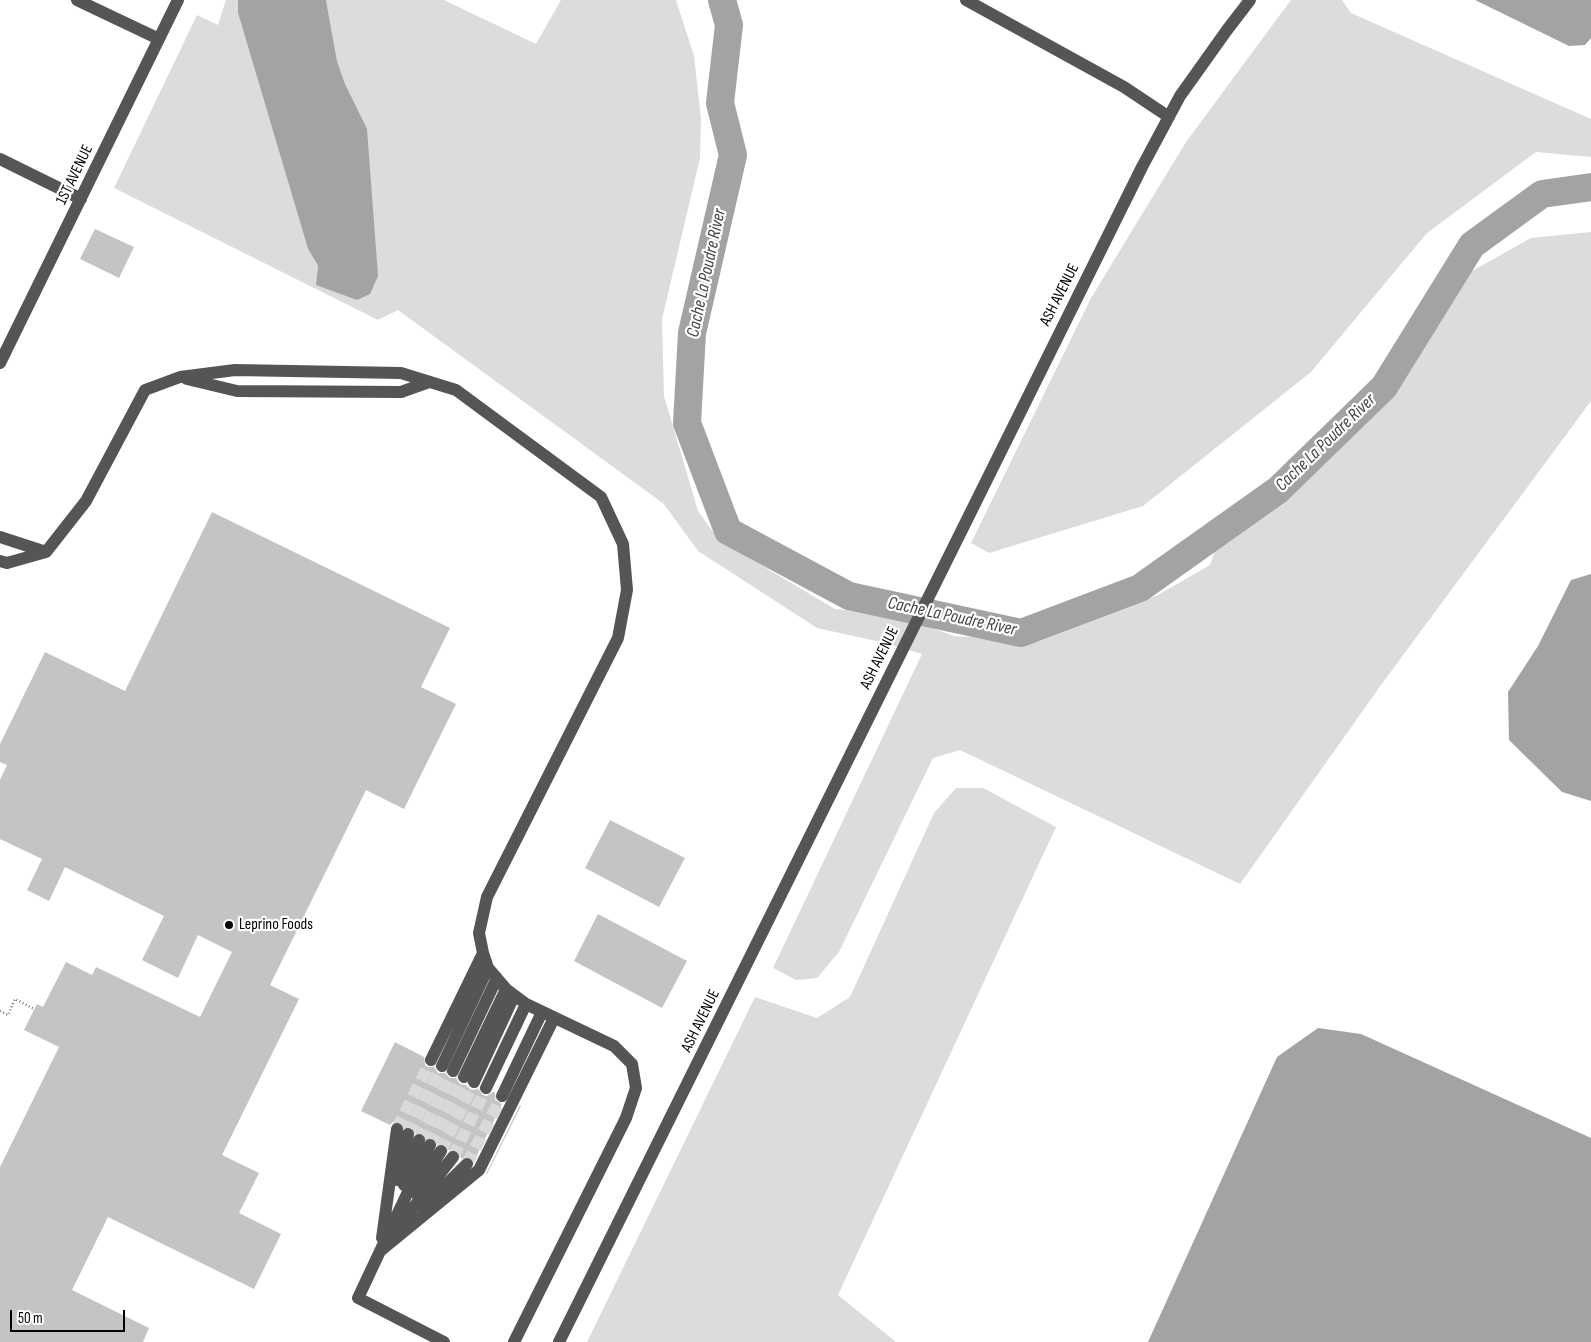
<!DOCTYPE html>
<style>
body{margin:0}
#map{position:relative;width:1591px;height:1342px;overflow:hidden;background:#fff;font-family:"Sofia Sans Condensed",sans-serif}
canvas{display:block}
.scale{position:absolute;left:10px;top:1310px;width:115px;height:22px;box-sizing:border-box;border:2px solid #000;border-top:0;padding-left:6px;font-size:15px;line-height:18px;white-space:nowrap;color:#000;-webkit-text-stroke:4px #fff;paint-order:stroke}
</style>
<div id="map">
<canvas width="1591" height="1342"></canvas>
<div class="scale">50 m</div>
</div>
<script>
const c = document.querySelector('canvas').getContext('2d');
c.lineJoin = 'round';
function fillPath(path, color) {
  c.fillStyle = color;
  c.fill(path, 'evenodd');
}
function poly(rows) {
  const path = new Path2D();
  for (const r of rows) {
    path.moveTo(r[0], r[1]);
    for (let i = 2; i < r.length; i += 2) path.lineTo(r[i], r[i + 1]);
  }
  return path;
}
function trace(path, color, width, dash) {
  c.strokeStyle = color;
  c.lineWidth = width;
  c.lineCap = dash ? 'butt' : 'round';
  c.setLineDash(dash || []);
  c.stroke(path);
}
function drawText(font, color, halo, rows, align = 'center') {
  c.font = font + ' "Sofia Sans Condensed",sans-serif';
  c.lineWidth = 4.5;
  c.setLineDash([]);
  c.textBaseline = 'middle';
  c.strokeStyle = halo;
  c.fillStyle = color;
  for (const [text, x, y, turn = 0] of rows) {
    c.save();
    c.translate(x, y);
    c.rotate((+turn || 0) * Math.PI / 180);
    c.textAlign = isNaN(turn) ? turn : align;
    if (halo) c.strokeText(text, 0, 0);
    c.fillText(text, 0, 0);
    c.restore();
  }
}
const green = poly([
 [226,0,238,0,238,13,308,249,318,267,316,285,345,84,337,61,326,0,444,0,536,44,561,0,676,0,694,56,701,119,700,158,662,319,664,396,698,511,719,540,835,609,895,614,954,636,1040,641,1158,595,1210,565,1216,547,1289,490,1392,386,1463,276,1531,238,1591,232,1591,401,1381,685,1240,884,960,750,933,758,839,952,817,978,796,980,773,968,922,654,881,642,817,628,698,551,664,504,398,310,378,320,114,188,197,15,218,25],
 [1291,0,1342,0,1351,13,1591,119,1591,157,1536,152,1427,233,1311,372,1143,506,989,553,971,543,1091,298,1186,142],
 [956,788,983,788,1056,827,838,1295,896,1342,587,1342,755,997,817,1018,850,997,934,813]
]);
const water = poly([
 [238,0,326,0,337,61,345,84,367,129,378,276,370,294,357,300,316,285,318,266,308,249,238,13],
 [1475,0,1591,0,1591,38,1585,45,1569,46],
 [1591,574,1591,801,1562,792,1509,740,1508,692,1538,646,1571,580],
 [1318,1028,1361,1034,1591,1138,1591,1342,1148,1342,1277,1057]
]);
const river = poly([
 [722,0,729,25,720,103,733,155,692,333,687,423,728,531,849,596,1021,633,1140,588,1278,490,1384,387,1472,245,1542,194,1591,187]
]);
const building = poly([
 [95,229,134,247,119,278,80,259],
 [212,512,450,628,421,687,456,704,404,809,366,790,270,985,299,999,222,1155,259,1173,239,1213,281,1234,254,1289,108,1217,72,1290,149,1328,143,1342,0,1342,0,1167,59,1047,24,1030,37,1004,43,1007,66,962,92,975,96,967,200,1017,232,952,198,935,178,978,142,960,164,916,65,867,49,901,27,890,42,859,0,839,0,780,7,765,0,762,0,744,45,652,125,691],
 [610,820,685,858,659,907,585,868],
 [598,914,687,961,662,1008,574,961],
 [395,1042,424,1057,425,1065,428,1067,434,1067,438,1073,445,1073,450,1078,456,1078,460,1084,466,1085,471,1090,478,1089,483,1095,487,1096,493,1092,495,1092,495,1100,502,1104,474,1161,469,1156,461,1159,460,1154,458,1150,454,1149,449,1150,445,1144,438,1144,434,1138,427,1138,422,1132,416,1133,413,1128,409,1126,405,1127,402,1122,394,1121,390,1125,361,1111],
 [520,1105,521,1106,487,1174,486,1174]
]);
const minorTunnel = poly([
 [397,1129,431,1060],
 [408,1134,442,1066],
 [419,1140,453,1071],
 [430,1145,464,1077],
 [441,1151,474,1082],
 [453,1157,486,1088],
 [467,1164,502,1096]
]);
const path = poly([
 [0,1011,8,1015,15,999,34,1009]
]);
const minor = poly([
 [77,0,159,39],
 [966,0,1124,87,1169,117],
 [0,159,81,199],
 [0,363,178,0],
 [187,379,237,391,401,392,429,382],
 [0,537,46,552],
 [0,561,7,563,46,552,86,501,145,390,180,377,235,370,401,373,456,390,601,497,623,544,627,590,618,638,487,897,479,933,483,953,488,968,506,989,526,1004,614,1046,632,1064,636,1088,626,1118,514,1342],
 [431,1060,483,953],
 [442,1066,488,968],
 [453,1071,496,980],
 [464,1077,506,989],
 [474,1082,514,996],
 [486,1088,526,1004],
 [502,1096,542,1012],
 [430,1145,358,1298,444,1342],
 [397,1180,408,1134],
 [404,1185,419,1140],
 [415,1193,441,1151],
 [422,1208,467,1164],
 [395,1231,453,1157],
 [382,1238,397,1129],
 [380,1251,479,1170,554,1018],
 [559,1342,1142,167,1180,96,1227,30,1250,0]
]);
const markers = [
 [229,925,5,"#000"]
];
const streetNames = [
 ["1ST AVENUE",75,175,-64],
 ["ASH AVENUE",1060,295,-63],
 ["ASH AVENUE",880,658,-64],
 ["ASH AVENUE",701,1021,-64]
];
const poiNames = [
 ["Leprino Foods",239,925]
];
const waterNames = [
 ["Cache La Poudre River",707,273,-78],
 ["Cache La Poudre River",1326,443,-44],
 ["Cache La Poudre River",952,617,12]
];
fillPath(green, '#dcdcdc');
fillPath(water, '#a3a3a3');
trace(river, '#a3a3a3', 28);
fillPath(building, '#c4c4c4');
trace(minorTunnel, '#d9d9d9', 12, [12, 6]);
trace(path, '#777', 2.5, [1, 2.5]);
trace(minor, '#555', 12);
for (const [x, y, r, color] of markers) {
  const dot = new Path2D();
  dot.arc(x, y, r, 0, 2 * Math.PI);
  c.fillStyle = color;
  c.fill(dot);
  trace(dot, '#fff', 2);
}
drawText('16px', '#000', '#fff', streetNames);
drawText('16px', '#000', '#fff', poiNames, 'left');
drawText('italic 18px', '#444', '#fff', waterNames);
</script>
